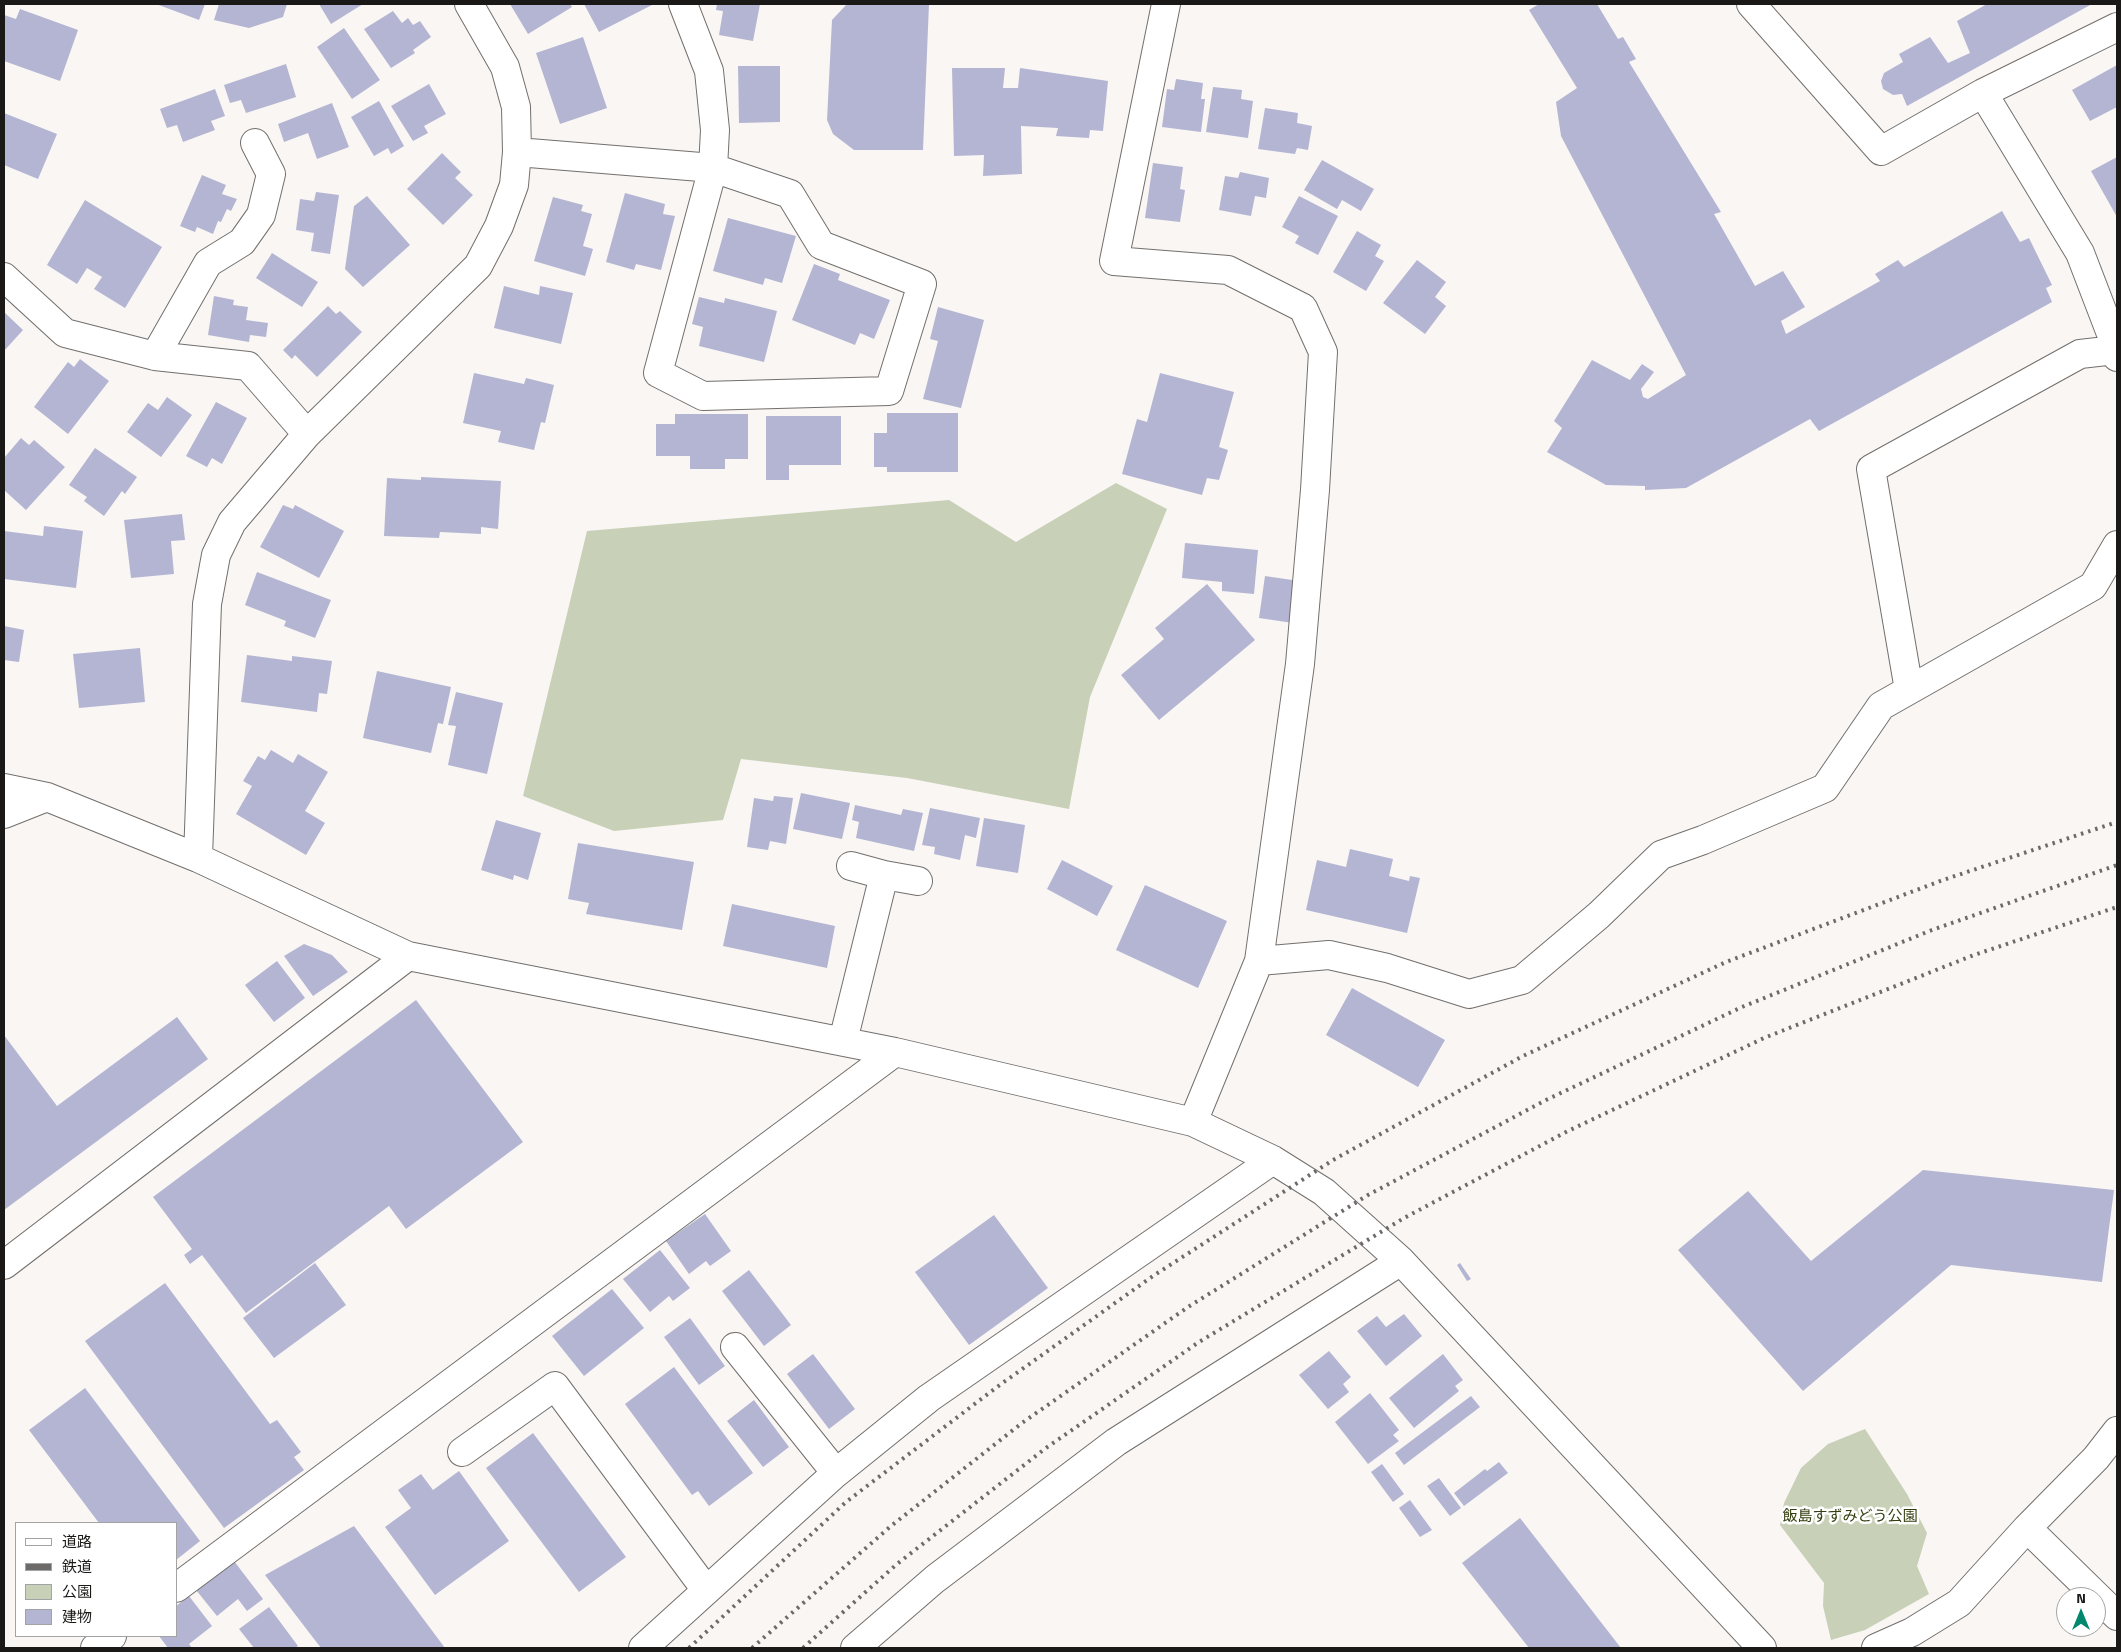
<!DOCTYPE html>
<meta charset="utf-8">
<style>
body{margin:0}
#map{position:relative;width:2121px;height:1652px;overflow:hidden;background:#faf6f3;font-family:"Titillium Web","Noto Sans JP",sans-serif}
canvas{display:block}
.frame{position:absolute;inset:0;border:5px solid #1a1918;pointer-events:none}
.legend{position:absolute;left:15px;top:1522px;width:162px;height:115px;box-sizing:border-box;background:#fff;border:1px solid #a3a3a3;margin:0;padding:6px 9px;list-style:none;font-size:15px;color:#1a1918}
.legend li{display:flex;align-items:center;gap:10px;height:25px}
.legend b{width:25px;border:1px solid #a3a3a3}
.north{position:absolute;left:2056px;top:1587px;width:50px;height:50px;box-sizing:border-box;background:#fff;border:1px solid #a3a3a3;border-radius:50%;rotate:0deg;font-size:14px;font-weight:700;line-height:20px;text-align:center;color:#1a1918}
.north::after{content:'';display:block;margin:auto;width:18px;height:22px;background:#01886d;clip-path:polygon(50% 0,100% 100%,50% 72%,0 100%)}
</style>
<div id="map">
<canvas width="2121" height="1652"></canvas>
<div class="frame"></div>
<ul class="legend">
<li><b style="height:6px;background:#fff"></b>道路</li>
<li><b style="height:6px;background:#6d6b6a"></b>鉄道</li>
<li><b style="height:14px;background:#c8d0b7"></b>公園</li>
<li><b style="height:14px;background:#b4b5d3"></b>建物</li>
</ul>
<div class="north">N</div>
</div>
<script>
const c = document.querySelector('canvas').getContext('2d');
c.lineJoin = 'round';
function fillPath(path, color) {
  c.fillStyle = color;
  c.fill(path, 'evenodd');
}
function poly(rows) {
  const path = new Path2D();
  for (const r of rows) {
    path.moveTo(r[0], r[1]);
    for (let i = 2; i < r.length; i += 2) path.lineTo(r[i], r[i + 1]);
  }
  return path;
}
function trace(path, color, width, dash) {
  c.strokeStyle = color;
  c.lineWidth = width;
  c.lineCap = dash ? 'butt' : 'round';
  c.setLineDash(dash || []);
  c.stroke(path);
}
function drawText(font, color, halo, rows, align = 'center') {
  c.font = font + ' "Titillium Web","Noto Sans JP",sans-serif';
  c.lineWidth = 5;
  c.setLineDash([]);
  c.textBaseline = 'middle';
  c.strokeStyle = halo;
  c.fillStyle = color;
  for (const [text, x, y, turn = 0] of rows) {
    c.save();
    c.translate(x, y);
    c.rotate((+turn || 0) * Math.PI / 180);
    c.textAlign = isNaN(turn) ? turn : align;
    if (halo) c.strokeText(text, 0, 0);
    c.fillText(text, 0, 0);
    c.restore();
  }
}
const green = poly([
 [1116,483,1167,509,1090,697,1069,809,907,778,741,759,723,820,614,831,523,796,587,531,949,500,1016,542],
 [1865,1429,1907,1494,1927,1533,1917,1566,1929,1594,1865,1630,1831,1640,1823,1606,1824,1583,1780,1525,1784,1503,1801,1468,1828,1444]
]);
const building = poly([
 [156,4,205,4,199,20],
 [219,4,287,4,283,17,249,28,214,20],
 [319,4,363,4,331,24],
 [510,4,570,4,572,7,528,34],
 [584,4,654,4,599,32],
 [717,4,760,4,753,41,719,35,723,11,716,10],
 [847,4,929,4,923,150,854,150,833,134,827,120,832,20],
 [1539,4,1597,4,1618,39,1623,37,1636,59,1629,62,1721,212,1714,214,1755,286,1783,271,1805,307,1781,321,1786,334,1880,281,1875,274,1898,260,1904,267,2002,211,2020,242,2029,238,2052,285,2046,288,2052,302,1819,431,1810,419,1686,488,1645,490,1645,486,1606,485,1547,452,1562,428,1554,421,1592,360,1630,380,1642,364,1654,372,1641,389,1643,397,1648,399,1686,375,1561,136,1556,102,1577,88,1529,10],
 [1987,4,2092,4,1907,106,1902,94,1893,95,1883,89,1881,81,1884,73,1903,62,1899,54,1930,37,1948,63,1970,53,1957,21],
 [20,9,78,30,60,81,4,61,4,15,16,19],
 [393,11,402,23,408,18,413,25,420,21,431,37,413,50,415,53,391,68,364,29],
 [344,28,380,80,352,99,317,47],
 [583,37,607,108,560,124,536,53],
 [286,64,296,97,246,113,241,100,230,103,224,85],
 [2117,65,2117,107,2090,121,2072,90],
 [738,66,780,66,780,122,739,123],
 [952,68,1005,68,1003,88,1018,88,1020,68,1108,81,1103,131,1090,130,1089,138,1056,136,1058,128,1021,126,1022,174,983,176,984,155,954,156],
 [1176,79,1203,83,1201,99,1205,99,1201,132,1162,127,1167,89,1174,90],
 [429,84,446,114,424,126,428,133,413,141,391,106],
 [1213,87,1242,90,1241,99,1253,101,1248,138,1206,132],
 [215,89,225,116,211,121,215,130,183,142,177,125,167,128,160,109],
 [379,101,404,146,391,154,388,148,374,156,351,117],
 [332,103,349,147,317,159,308,133,284,142,278,124],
 [1265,108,1298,113,1297,123,1312,126,1308,150,1297,148,1295,154,1258,149],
 [4,113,57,134,38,179,4,165],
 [442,153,461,172,455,178,473,195,443,225,407,189],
 [2117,157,2117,217,2091,171],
 [1322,160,1374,189,1361,211,1342,200,1337,209,1304,190],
 [1153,163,1183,167,1180,189,1185,190,1180,222,1145,218],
 [1240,172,1269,178,1266,198,1255,196,1251,216,1219,210,1225,176,1238,178],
 [202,175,226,185,222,194,237,199,231,211,227,209,221,222,218,221,213,234,197,227,195,232,180,226],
 [316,192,339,195,330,254,311,251,314,233,296,230,300,199,314,201],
 [625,193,665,204,663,214,675,216,661,270,636,264,634,270,606,262],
 [367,196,410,245,363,287,345,269,354,206],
 [1299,196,1338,216,1318,255,1295,243,1299,236,1282,227],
 [553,197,583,205,581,211,592,214,583,246,593,249,585,276,534,261],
 [85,200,162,247,125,308,94,289,102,277,87,268,77,284,47,265],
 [728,218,796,236,782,283,765,278,763,285,713,271],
 [1357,231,1381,245,1375,256,1384,261,1366,291,1333,272],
 [272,253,318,282,302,307,256,278],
 [1417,260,1446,282,1435,297,1446,306,1425,334,1383,303],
 [814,264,840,274,838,280,890,300,874,339,860,333,855,345,792,320],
 [504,286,539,295,540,286,573,293,561,344,494,328],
 [214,296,234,300,233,305,248,307,246,320,268,323,266,337,250,335,249,342,208,335],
 [699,297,724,303,725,298,777,311,764,362,699,346,703,327,692,324],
 [328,306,336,314,340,311,362,332,317,377,295,355,292,359,283,350],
 [938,307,984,320,961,408,923,399,938,341,930,339],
 [4,312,23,330,4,351],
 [80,359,109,381,68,434,34,407,68,362,74,367],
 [474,373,524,384,526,378,554,385,545,423,541,422,534,450,498,442,501,431,463,423],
 [1160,373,1234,392,1219,447,1228,450,1219,480,1207,478,1202,495,1122,474,1137,419,1147,422],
 [167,397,192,415,161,457,127,432,148,403,158,410],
 [216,402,247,418,222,464,212,458,207,467,186,456],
 [887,413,958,413,958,472,887,472,887,467,874,467,874,433,887,433],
 [675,414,748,414,748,459,725,459,725,469,690,469,690,456,656,456,656,424,675,424],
 [766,416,841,416,841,465,789,465,789,480,766,480],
 [21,438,29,445,34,440,65,467,26,510,4,490,5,476,4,475,4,458],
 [95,448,137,477,125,494,122,491,104,516,84,501,87,497,69,485],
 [421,477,501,481,498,529,481,527,481,534,440,532,439,538,384,536,387,478,421,480],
 [283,505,293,509,295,505,344,531,319,578,260,547],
 [182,514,185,540,171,541,174,574,131,578,124,520],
 [44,526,83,531,76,588,4,579,4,531,43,536],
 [1185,543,1258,550,1254,594,1222,591,1222,582,1182,578],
 [257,572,331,600,315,638,284,626,286,621,245,605],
 [1265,576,1299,581,1293,623,1259,618],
 [1207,584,1255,640,1159,720,1121,675,1164,639,1155,628],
 [4,626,24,630,19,662,4,660],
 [140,648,145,702,79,708,73,654],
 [247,655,292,661,292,656,332,661,327,694,319,693,317,712,241,702],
 [377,671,451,687,443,724,438,723,431,753,363,738],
 [456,692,503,703,487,774,448,765,456,726,448,725],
 [271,750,293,763,298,754,328,772,305,811,325,823,306,855,236,814,252,786,243,781,258,756,265,760],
 [801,793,850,803,842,839,793,829],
 [774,796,793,798,786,844,770,841,768,850,747,847,754,798,773,801],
 [855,805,901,815,903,809,923,813,914,851,856,838,859,822,852,820],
 [930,808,980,818,976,838,965,835,960,860,934,854,935,847,922,845],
 [984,818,1025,825,1018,873,976,866],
 [496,820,541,833,528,880,514,875,513,880,481,870],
 [578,843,694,862,682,930,586,914,589,903,568,899],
 [1350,849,1393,859,1389,876,1409,881,1410,876,1420,878,1407,933,1306,910,1317,860,1346,867],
 [1062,860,1113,886,1097,916,1047,889],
 [1145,885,1227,921,1198,988,1116,950],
 [732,904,835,926,827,968,723,946],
 [304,944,332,955,348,972,313,996,284,956],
 [277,961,305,998,274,1022,245,985],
 [1352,988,1445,1040,1418,1087,1326,1035],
 [416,1000,523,1142,406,1229,389,1206,246,1313,202,1255,190,1264,184,1255,192,1249,153,1197],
 [177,1017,208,1059,4,1210,4,1035,57,1106],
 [1923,1170,2114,1190,2102,1282,1951,1265,1803,1391,1678,1250,1748,1191,1811,1261],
 [705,1214,731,1251,710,1266,706,1261,689,1274,666,1241],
 [994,1215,1048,1288,969,1345,915,1272],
 [660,1250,690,1288,673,1301,669,1296,650,1312,623,1279],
 [315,1263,346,1305,274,1358,243,1318],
 [1460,1263,1471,1279,1467,1281,1457,1265],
 [749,1270,791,1325,764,1346,722,1291],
 [165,1283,270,1424,277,1420,301,1452,294,1457,304,1470,224,1528,85,1341],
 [612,1289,644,1328,584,1376,552,1336],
 [1404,1314,1422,1336,1386,1366,1357,1331,1377,1316,1386,1327],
 [690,1318,725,1366,699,1385,664,1337],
 [1329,1351,1351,1377,1343,1384,1349,1392,1328,1409,1299,1375],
 [813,1354,855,1409,829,1429,787,1374],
 [1443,1354,1463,1380,1455,1386,1459,1391,1414,1428,1389,1398],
 [674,1367,753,1473,709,1506,698,1491,692,1495,625,1404],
 [85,1388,200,1541,176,1560,176,1523,99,1523,29,1430],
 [1370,1393,1399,1430,1393,1435,1399,1441,1368,1464,1335,1422],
 [1471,1396,1480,1407,1404,1465,1395,1453],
 [754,1400,789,1447,763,1467,727,1421],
 [533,1433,626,1557,579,1592,486,1468],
 [1499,1462,1508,1473,1464,1506,1454,1493,1485,1469,1487,1471],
 [1382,1464,1404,1494,1393,1502,1371,1472],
 [459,1471,509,1541,435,1595,385,1527,411,1508,398,1490,421,1474,433,1490],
 [1439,1478,1461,1508,1450,1516,1427,1486],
 [1410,1500,1432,1530,1420,1537,1399,1508],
 [1520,1518,1621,1648,1529,1648,1462,1563],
 [354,1526,445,1648,321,1648,265,1575],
 [234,1561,263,1599,247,1611,238,1599,217,1616,196,1590],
 [189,1596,212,1626,189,1644,192,1648,168,1648,159,1636,176,1636,176,1606],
 [269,1607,298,1646,295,1648,254,1648,239,1629]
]);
const minor = poly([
 [469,4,505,67,516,107,517,152,514,185,499,226,478,266,307,434,232,522,216,555,207,604,198,858,408,956,895,1052,1193,1122,1273,1160,1324,1192,1401,1261,1762,1648],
 [1166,4,1114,261,1228,270,1303,308,1323,352,1315,490,1300,664,1259,961],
 [1751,4,1881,151,1983,93,2117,27],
 [1983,93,2080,253,2113,339,2117,357],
 [517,152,713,168,790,194,821,245,922,284,889,391,703,396,658,373,713,168,715,130,709,71,683,4],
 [4,277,65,333,155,356,248,366,307,434],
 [155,356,208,263,242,242,261,215,271,174,255,143],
 [1909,690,1871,469,2080,354,2115,350],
 [4,788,47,797,198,858],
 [4,814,47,797],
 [884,875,918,881],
 [843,1041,884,875,851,866],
 [1193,1122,1259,961,1329,955,1387,968,1469,994,1522,980,1599,915,1661,855,1703,840,1825,788,1881,706,2093,586,2117,545],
 [4,1265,408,956],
 [735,1347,836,1473],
 [462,1452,555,1386,706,1590],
 [2027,1528,2117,1616],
 [176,1588,895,1052],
 [95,1648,112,1636],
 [643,1648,836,1473,929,1398,1273,1160],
 [855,1648,935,1579,1116,1442,1401,1261],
 [1876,1648,1912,1632,1959,1603,2027,1528,2096,1458,2117,1431]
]);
const rail = poly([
 [689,1648,846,1502,997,1387,1153,1276,1333,1160,1523,1056,1726,962,1943,880,2117,822],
 [752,1648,891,1526,1022,1423,1188,1307,1368,1195,1546,1100,1742,1007,1932,930,2117,865],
 [803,1648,897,1564,1046,1448,1199,1342,1404,1218,1568,1131,1764,1038,1974,955,2117,907]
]);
const parkNames = [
 ["飯島すずみどう公園",1850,1517]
];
fillPath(green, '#c8d0b7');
fillPath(building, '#b4b5d3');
trace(minor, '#726f6d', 30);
trace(minor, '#fff', 28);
trace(rail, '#6d6b6a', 4, [2.5, 5]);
drawText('15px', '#323e0d', '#fff', parkNames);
</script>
